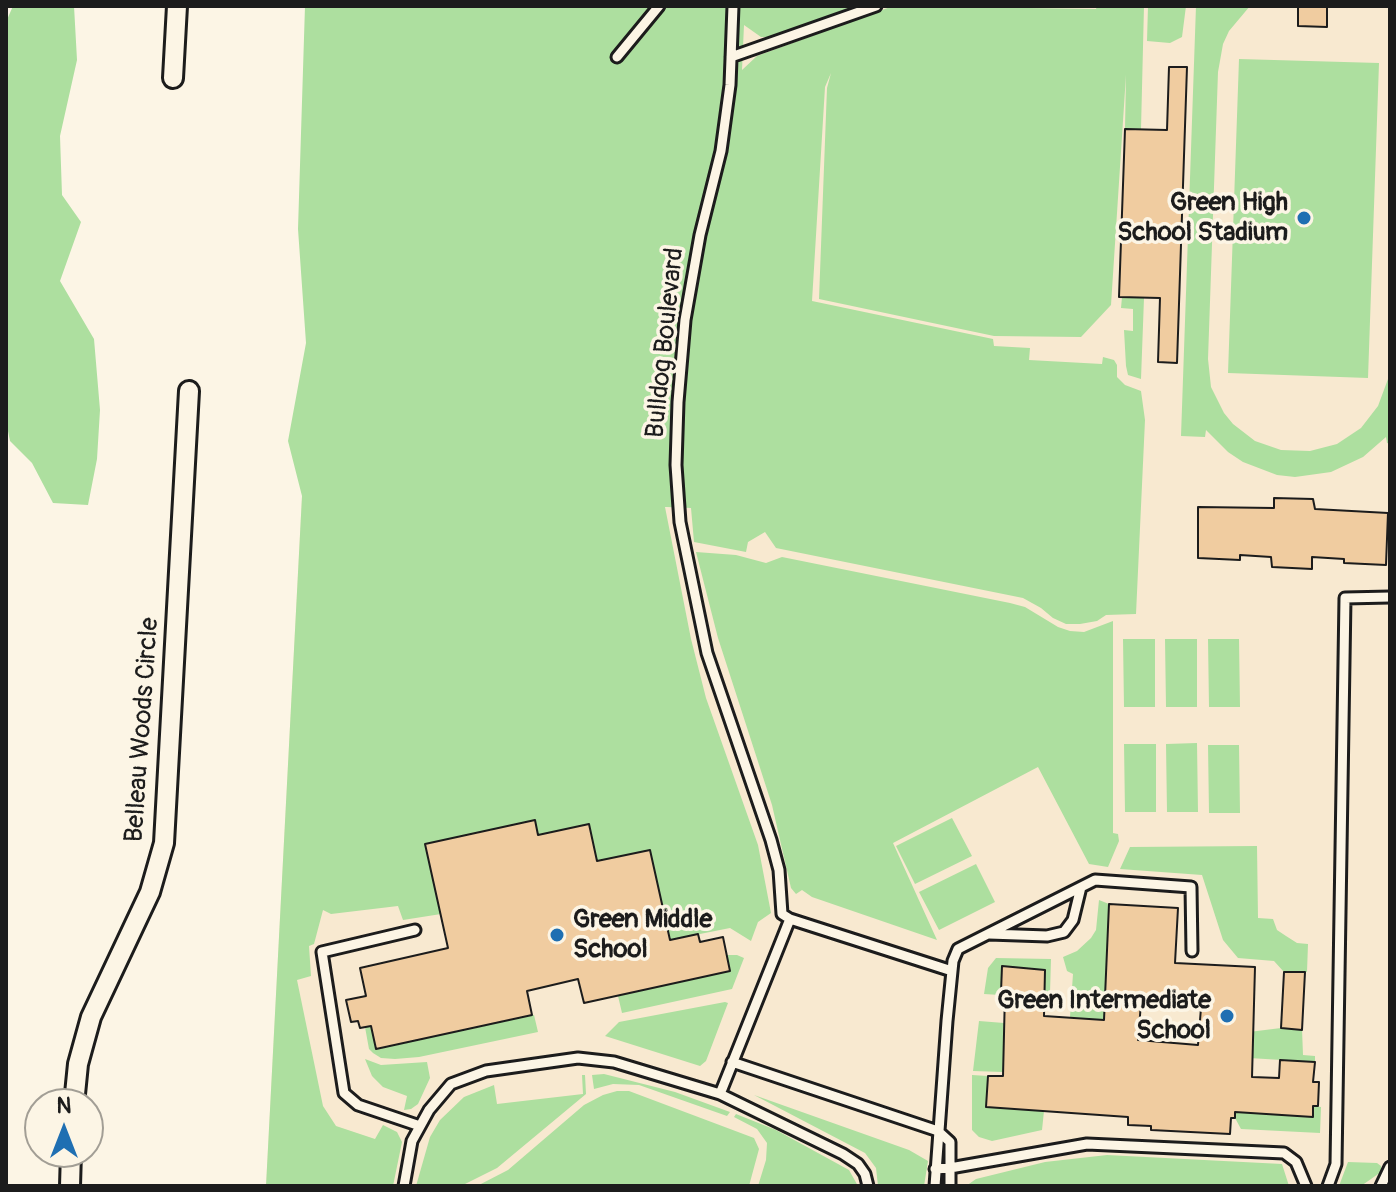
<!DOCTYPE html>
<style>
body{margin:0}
#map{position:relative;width:1396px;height:1192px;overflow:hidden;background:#fcf5e5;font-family:Pangolin,sans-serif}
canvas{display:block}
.frame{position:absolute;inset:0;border:8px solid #1c1c1c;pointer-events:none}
.north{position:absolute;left:24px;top:1088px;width:80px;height:80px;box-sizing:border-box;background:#fcf5e5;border:2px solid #a29e95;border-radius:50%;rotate:0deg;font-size:22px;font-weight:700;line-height:32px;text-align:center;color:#1c1c1c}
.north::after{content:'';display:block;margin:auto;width:28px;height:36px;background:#1f6fb2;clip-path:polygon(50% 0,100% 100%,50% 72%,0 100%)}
</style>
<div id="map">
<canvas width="1396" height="1192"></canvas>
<div class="frame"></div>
<div class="north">N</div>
</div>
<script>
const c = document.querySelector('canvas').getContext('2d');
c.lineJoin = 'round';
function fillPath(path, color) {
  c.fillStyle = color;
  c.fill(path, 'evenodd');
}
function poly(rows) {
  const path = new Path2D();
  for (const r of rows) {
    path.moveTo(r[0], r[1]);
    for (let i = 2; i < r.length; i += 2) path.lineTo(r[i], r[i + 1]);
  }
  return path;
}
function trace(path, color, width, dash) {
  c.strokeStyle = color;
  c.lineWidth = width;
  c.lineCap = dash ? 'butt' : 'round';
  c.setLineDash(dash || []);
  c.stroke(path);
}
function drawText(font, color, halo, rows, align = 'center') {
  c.font = font + ' Pangolin,sans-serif';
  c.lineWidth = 7;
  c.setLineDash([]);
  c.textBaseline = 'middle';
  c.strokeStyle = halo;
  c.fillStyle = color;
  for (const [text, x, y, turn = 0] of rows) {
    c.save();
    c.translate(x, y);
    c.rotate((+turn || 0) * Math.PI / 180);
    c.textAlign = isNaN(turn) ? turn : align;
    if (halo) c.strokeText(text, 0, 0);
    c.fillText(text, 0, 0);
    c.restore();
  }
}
const built = poly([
 [744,6,1390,6,1390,1186,266,1186,302,496,691,508,740,109]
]);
const green = poly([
 [13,6,74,6,77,60,60,136,62,195,81,222,60,281,94,339,100,410,97,459,88,505,53,503,32,463,10,441,6,421,6,22],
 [305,6,861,6,770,37,761,37,744,25,742,70,757,56,893,6,1096,9,1097,6,1144,6,1141,129,1125,129,1126,75,1111,305,1081,337,994,336,819,299,827,88,831,73,825,87,812,301,993,339,994,346,1030,348,1029,360,1102,364,1103,357,1114,360,1117,365,1117,377,1125,385,1141,391,1145,420,1136,614,1106,615,1097,621,1080,624,1066,624,1053,618,1041,608,1023,598,776,548,765,532,748,542,746,552,694,542,691,508,665,507,691,639,706,698,758,845,771,913,758,922,751,941,730,928,670,940,597,861,589,824,538,835,534,820,426,844,441,914,403,920,398,906,331,914,323,910,314,944,309,946,311,976,297,980,323,1106,336,1126,375,1139,383,1125,397,1132,402,1142,393,1186,266,1186,302,496,288,441,306,343,298,229],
 [1148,6,1186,6,1182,37,1170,43,1147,41],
 [1196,6,1250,6,1229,31,1223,44,1218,72,1208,359,1211,387,1224,413,1233,424,1255,441,1281,450,1310,451,1337,444,1361,428,1378,406,1388,379,1390,351,1390,444,1387,443,1386,437,1363,457,1331,472,1295,477,1277,475,1243,462,1228,452,1206,430,1205,437,1181,436],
 [1239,59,1379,63,1368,378,1228,373],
 [1122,297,1144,298,1141,379,1128,375,1126,366,1124,330,1133,331,1133,309,1121,308],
 [696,552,736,555,766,563,782,557,1010,603,1025,607,1058,627,1070,631,1084,632,1113,621,1113,833,1118,834,1119,841,1108,867,1089,864,1038,767,893,843,937,940,812,897,802,890,796,894,791,888,772,805,718,638],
 [1123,639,1155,639,1155,707,1124,707],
 [1165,639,1197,639,1197,707,1166,707],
 [1208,639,1239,639,1240,707,1209,707],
 [1197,743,1198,812,1167,812,1166,744],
 [1124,744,1156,744,1156,812,1125,812],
 [1208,745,1239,745,1240,813,1209,813],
 [952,818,972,856,915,884,896,846],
 [1257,846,1258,918,1273,919,1277,930,1286,936,1297,943,1308,944,1307,972,1284,972,1274,961,1238,958,1223,940,1202,875,1120,869,1130,847],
 [976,864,995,902,939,930,919,892],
 [1099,900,1109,904,1104,1020,1070,1017,1073,974,1067,971,1063,957,1077,951,1091,938,1096,930],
 [727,955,737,955,744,958,732,989,622,1013,618,996,730,971],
 [996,958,1051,959,1050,993,1044,992,1002,967,1001,991,1003,992,1000,995,984,994,988,968],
 [725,1002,728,1003,706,1061,700,1066,605,1036,619,1022],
 [532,1015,534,1015,538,1032,419,1057,395,1059,381,1058,373,1053,369,1049,365,1027],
 [979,1021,1004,1023,1003,1072,973,1071],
 [1281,1028,1302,1029,1303,1055,1315,1056,1315,1062,1249,1058,1249,1032],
 [365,1059,381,1065,427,1062,430,1078,418,1104,411,1109,404,1110,407,1096,383,1087,372,1076],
 [604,1074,675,1092,730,1112,727,1116,639,1085,613,1084,594,1089,592,1075],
 [582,1075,585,1075,586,1094,497,1168,461,1186,416,1186,430,1137,440,1120,464,1097,494,1085,497,1104,583,1094],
 [972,1075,988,1076,986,1107,1044,1111,1042,1130,992,1141,979,1137,972,1130],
 [617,1091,629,1091,754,1138,759,1149,749,1186,477,1186,508,1170,584,1105,603,1095],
 [754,1095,909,1150,928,1161,924,1186,878,1186,876,1168,865,1153],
 [1313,1106,1321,1107,1320,1133,1241,1129,1235,1118,1235,1112,1312,1117],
 [736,1114,776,1130,849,1170,858,1186,758,1186,766,1160,767,1143,757,1129,734,1117],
 [1107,1155,1282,1164,1289,1186,966,1186,976,1179,1045,1162],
 [1348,1162,1377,1163,1381,1166,1381,1172,1361,1186,1339,1186]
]);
const building = poly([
 [1298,6,1327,6,1327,27,1298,26,1298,6],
 [1169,67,1187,67,1177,363,1158,362,1160,298,1119,297,1125,129,1167,130,1169,67],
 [1274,498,1313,499,1315,509,1388,513,1386,565,1344,563,1344,559,1312,557,1312,569,1272,567,1271,557,1240,555,1240,560,1198,558,1198,507,1274,508,1274,498],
 [535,820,538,835,589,824,597,861,650,850,670,940,698,934,700,942,723,937,730,971,584,1003,578,979,527,991,532,1015,376,1049,371,1026,360,1028,358,1021,351,1022,346,1000,366,996,360,968,448,948,425,844,535,820],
 [1109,904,1178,908,1175,963,1255,967,1252,1077,1279,1078,1280,1060,1315,1062,1313,1082,1319,1082,1318,1106,1313,1106,1313,1117,1235,1112,1235,1118,1231,1118,1230,1134,1151,1130,1151,1126,1128,1125,1128,1117,986,1107,988,1076,1003,1076,1005,992,1001,992,1002,966,1045,970,1044,1016,1104,1020,1109,904],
 [1141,1003,1201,1008,1198,1045,1138,1040,1141,1003],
 [1284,972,1305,972,1302,1030,1281,1028,1284,972]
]);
const service = poly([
 [617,57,659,6],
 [731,57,876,6],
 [790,919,952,971],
 [415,930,322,952,344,1093,358,1105,420,1126],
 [989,934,1047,936,1064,932,1073,920,1081,887],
 [732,1062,938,1131,950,1142,950,1168,935,1169],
 [720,1094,790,919,782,914,779,870,771,840,707,653,680,522,676,465,678,402,685,320,700,235,721,151,730,85,733,6],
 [404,1186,412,1141,429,1110,451,1084,486,1071,578,1058,614,1062,720,1094,843,1154,858,1164,865,1174,868,1186],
 [935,1186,947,1021,953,961,958,949,1095,880,1191,887,1192,951],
 [950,1186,950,1168,1087,1144,1284,1153,1296,1162,1306,1186],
 [1328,1186,1336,1164,1345,598,1390,597],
 [1381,1186,1390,1167]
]);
const minor = poly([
 [173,78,177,6],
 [74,1104,78,1064,91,1017,150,892,164,843,189,391],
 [70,1186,71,1152]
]);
const markers = [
 [1304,218,8,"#1f6fb2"],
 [557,935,8,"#1f6fb2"],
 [1227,1016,8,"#1f6fb2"]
];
const poiNames = [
 ["Green High",1288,203],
 ["School Stadium",1288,233],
 ["Green Middle",573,920,"left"],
 ["School",573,950,"left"],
 ["Green Intermediate",1211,1001],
 ["School",1211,1031]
];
const streetNames = [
 ["Bulldog Boulevard",666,343,-84],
 ["Belleau Woods Circle",143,730,-86]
];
fillPath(built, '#f8e9d0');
fillPath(green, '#addf9f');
fillPath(building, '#f0cca0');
trace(building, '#1c1c1c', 2);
trace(service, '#1c1c1c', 15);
trace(minor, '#1c1c1c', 24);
trace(service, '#fcf5e5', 9);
trace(minor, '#fcf5e5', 18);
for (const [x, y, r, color] of markers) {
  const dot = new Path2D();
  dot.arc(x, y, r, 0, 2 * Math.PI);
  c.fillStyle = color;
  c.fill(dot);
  trace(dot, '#fcf5e5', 3);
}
drawText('bold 26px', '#1c1c1c', '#fcf5e5', poiNames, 'right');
drawText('26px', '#1c1c1c', '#fcf5e5', streetNames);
</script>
